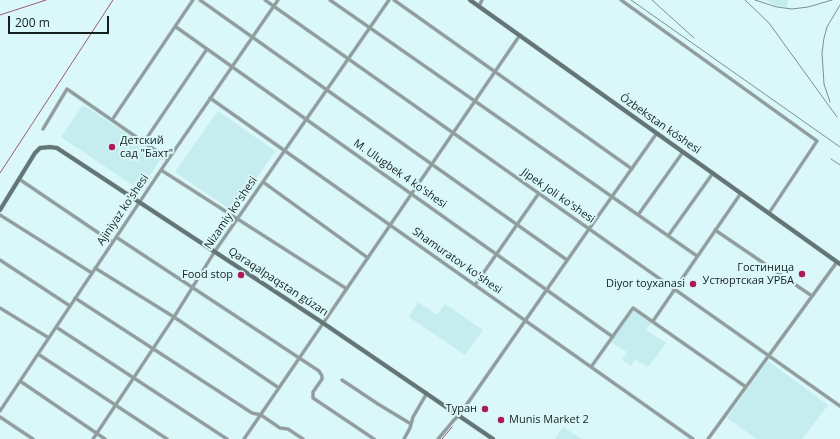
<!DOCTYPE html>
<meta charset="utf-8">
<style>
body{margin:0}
#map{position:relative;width:840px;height:439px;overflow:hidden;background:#daf7f9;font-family:"Open Sans",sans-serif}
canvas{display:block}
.scale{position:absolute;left:8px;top:16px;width:101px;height:18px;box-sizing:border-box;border:2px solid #152020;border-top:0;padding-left:5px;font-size:12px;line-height:14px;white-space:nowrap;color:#152020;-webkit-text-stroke:3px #daf7f9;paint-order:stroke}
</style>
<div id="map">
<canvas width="840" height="439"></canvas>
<div class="scale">200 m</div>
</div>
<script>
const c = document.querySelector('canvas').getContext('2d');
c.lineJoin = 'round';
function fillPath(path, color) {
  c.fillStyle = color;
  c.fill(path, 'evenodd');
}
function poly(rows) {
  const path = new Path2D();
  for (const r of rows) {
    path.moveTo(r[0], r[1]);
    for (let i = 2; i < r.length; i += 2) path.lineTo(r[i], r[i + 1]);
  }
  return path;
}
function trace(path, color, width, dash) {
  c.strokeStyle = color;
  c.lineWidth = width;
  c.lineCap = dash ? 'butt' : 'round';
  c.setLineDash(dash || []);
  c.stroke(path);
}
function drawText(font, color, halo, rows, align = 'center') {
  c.font = font + ' "Open Sans",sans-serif';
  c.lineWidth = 4;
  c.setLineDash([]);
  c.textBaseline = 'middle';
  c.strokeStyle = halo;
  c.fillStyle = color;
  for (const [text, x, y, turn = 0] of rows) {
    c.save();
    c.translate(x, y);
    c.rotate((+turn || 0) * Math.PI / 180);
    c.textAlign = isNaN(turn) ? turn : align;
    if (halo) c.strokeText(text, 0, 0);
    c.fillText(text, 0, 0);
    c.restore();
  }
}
const built = poly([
 [765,0,788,0,787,7,778,6],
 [83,105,162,157,140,190,61,137],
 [218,111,275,151,234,212,175,172],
 [418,302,437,315,445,304,483,330,465,355,409,317],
 [633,311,651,323,646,330,666,343,648,367,635,359,631,366,622,360,627,352,611,342],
 [768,361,828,405,802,439,757,439,727,418],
 [563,427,582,439,555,439]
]);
const stream = poly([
 [0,15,46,0],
 [0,173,113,0],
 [442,439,452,427]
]);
const street = poly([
 [200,0,567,260],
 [265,0,840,406],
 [330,0,697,256],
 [394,0,632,169],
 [621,0,817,141,769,213],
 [479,6,482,0],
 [176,27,613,337],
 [210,98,693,439],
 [112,120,193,0],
 [43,129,67,89,168,159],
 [144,142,207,49],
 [161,170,347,289],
 [19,179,112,242],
 [263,182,368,258],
 [0,215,92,273],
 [638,215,683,152],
 [715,230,812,296],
 [668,236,713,173],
 [116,237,319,371,322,376,322,379,313,392,313,398,374,439],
 [0,260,70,306],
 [95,268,174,317,279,388],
 [475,285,539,193],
 [75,298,252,413,261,415,280,428,288,429,303,439],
 [0,308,49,338],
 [653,321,741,193],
 [56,327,227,439],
 [38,354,167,439],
 [591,367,633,308,746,387],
 [342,380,378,404,411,424],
 [20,381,105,439],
 [0,411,161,170,278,0],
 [0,417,33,439],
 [93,439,174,317,215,251,389,0],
 [244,439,520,35],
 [404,439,410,428,413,417,427,393],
 [438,439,454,420,459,415,472,397,589,229,657,133],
 [708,439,837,262]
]);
const secondary = poly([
 [470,0,840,264],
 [0,210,35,153,40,148,50,147,57,148,323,323,493,439]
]);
const rail = poly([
 [631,0,840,147],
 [652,0,694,38],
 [745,0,769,23,837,117],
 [755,0,777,7,792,9,808,7,832,0],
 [830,102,824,84,822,53,824,38,827,27,840,5],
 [831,159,840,165]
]);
const markers = [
 [112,147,4,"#aa1b58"],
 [802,274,4,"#aa1b58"],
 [241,275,4,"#aa1b58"],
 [693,284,4,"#aa1b58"],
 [485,409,4,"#aa1b58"],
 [501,420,4,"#aa1b58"]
];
const streetNames = [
 ["Ózbekstan kóshesi",660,124,35],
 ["M. Ulugbek 4 ko'shesi",400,174,35],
 ["Jipek Joli ko'shesi",558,196,35],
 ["Ajiniyaz ko'shesi",123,210,-56],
 ["Nizamiy ko'shesi",231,213,-56],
 ["Shamuratov ko'shesi",457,261,35],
 ["Qaraqalpaqstan gúzarı",278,282,33]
];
const poiNames = [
 ["Детский",120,141,"left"],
 ["сад \"Бахт\"",120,154,"left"],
 ["Гостиница",794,268],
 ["Устюртская УРБА",794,281],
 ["Food stop",233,275],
 ["Diyor toyxanasi",685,284],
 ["Туран",477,409],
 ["Munis Market 2",509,420,"left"]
];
fillPath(built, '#c5ecee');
trace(stream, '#995c6f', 1);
trace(street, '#b7d0d2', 4);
trace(secondary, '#b7d0d2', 5);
trace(street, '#919d9d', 3);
trace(secondary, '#647576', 4);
trace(rail, '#7c9091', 1);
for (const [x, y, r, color] of markers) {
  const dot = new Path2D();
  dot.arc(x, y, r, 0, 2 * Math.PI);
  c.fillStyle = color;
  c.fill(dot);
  trace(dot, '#daf7f9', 1.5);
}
drawText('11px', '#152020', '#daf7f9', streetNames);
drawText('11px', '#152020', '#daf7f9', poiNames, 'right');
</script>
